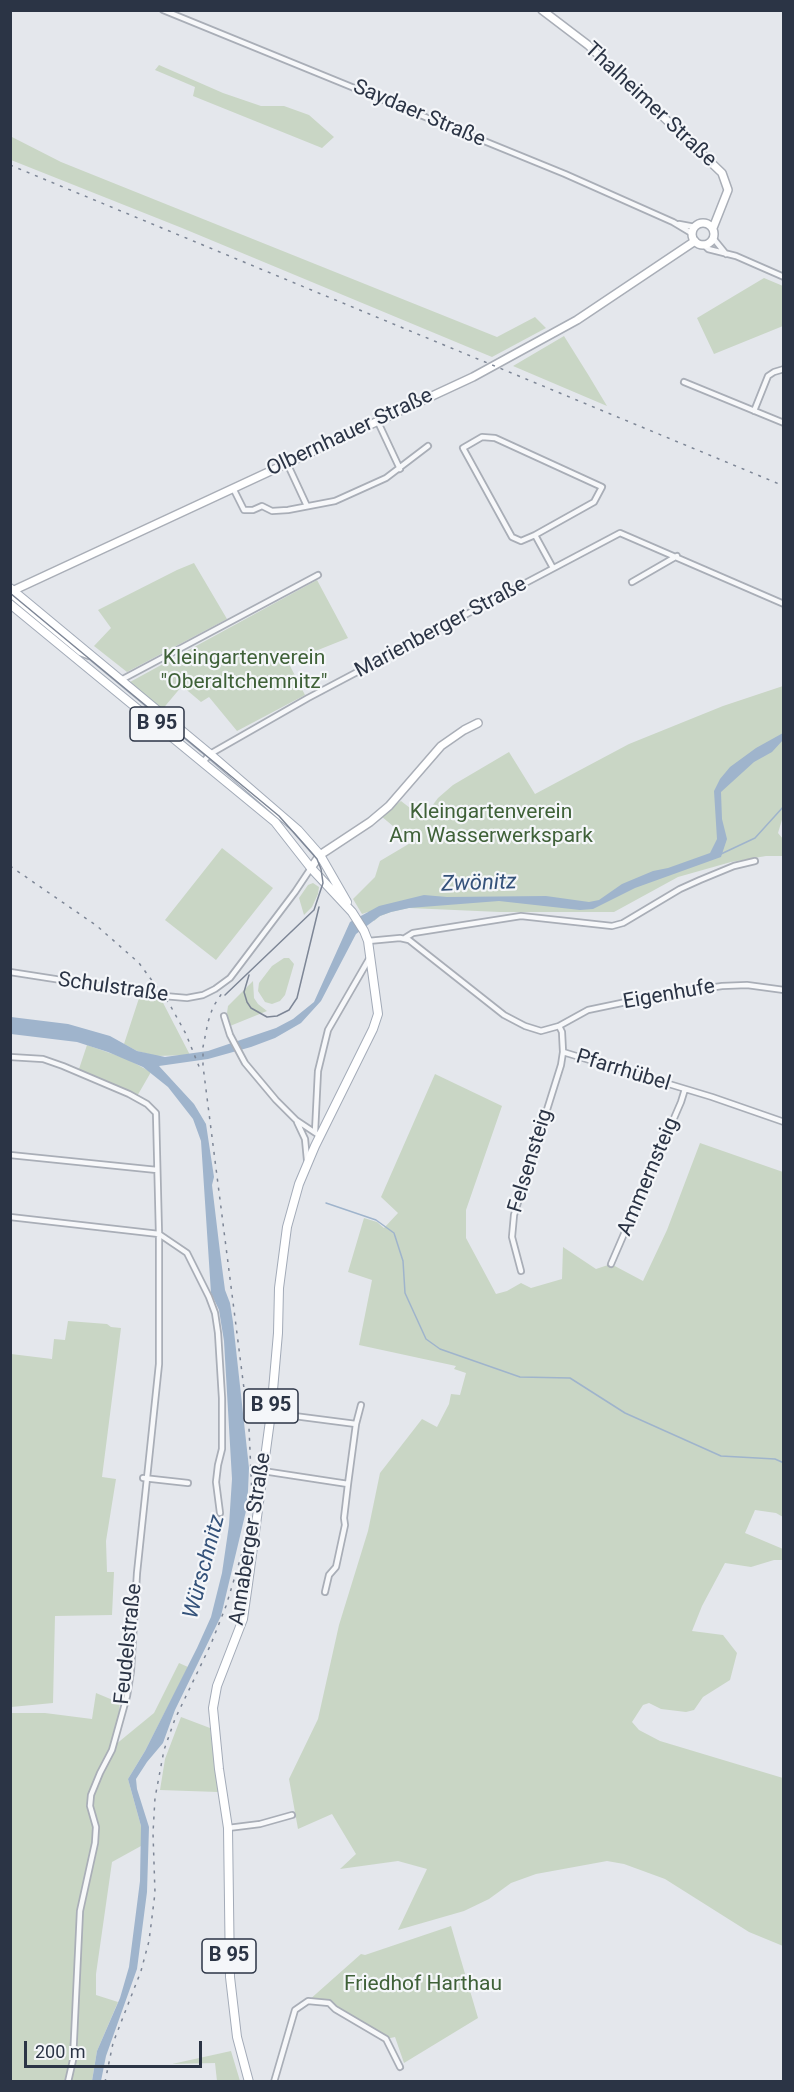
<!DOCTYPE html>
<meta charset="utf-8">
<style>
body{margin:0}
#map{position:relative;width:794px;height:2092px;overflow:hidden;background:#e4e7ec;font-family:Roboto,sans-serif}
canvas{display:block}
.frame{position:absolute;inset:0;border:12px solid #2b3445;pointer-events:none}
.scale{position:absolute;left:24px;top:2041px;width:178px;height:27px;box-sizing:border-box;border:3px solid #2b3445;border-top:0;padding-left:8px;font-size:18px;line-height:21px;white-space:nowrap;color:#2b3445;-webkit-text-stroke:4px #f4f6f9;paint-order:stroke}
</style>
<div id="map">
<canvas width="794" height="2092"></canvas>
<div class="frame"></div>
<div class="scale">200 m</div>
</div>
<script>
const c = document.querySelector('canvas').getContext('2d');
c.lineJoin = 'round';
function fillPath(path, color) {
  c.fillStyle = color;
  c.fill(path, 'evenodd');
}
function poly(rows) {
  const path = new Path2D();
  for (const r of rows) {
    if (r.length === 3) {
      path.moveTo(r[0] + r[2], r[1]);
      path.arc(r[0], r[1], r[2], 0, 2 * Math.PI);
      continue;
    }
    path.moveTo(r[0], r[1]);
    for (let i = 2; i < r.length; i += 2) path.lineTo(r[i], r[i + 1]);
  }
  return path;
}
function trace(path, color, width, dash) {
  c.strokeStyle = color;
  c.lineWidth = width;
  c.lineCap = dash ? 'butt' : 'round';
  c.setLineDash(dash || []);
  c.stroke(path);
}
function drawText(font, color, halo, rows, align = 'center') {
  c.font = font + ' Roboto,sans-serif';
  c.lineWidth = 4.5;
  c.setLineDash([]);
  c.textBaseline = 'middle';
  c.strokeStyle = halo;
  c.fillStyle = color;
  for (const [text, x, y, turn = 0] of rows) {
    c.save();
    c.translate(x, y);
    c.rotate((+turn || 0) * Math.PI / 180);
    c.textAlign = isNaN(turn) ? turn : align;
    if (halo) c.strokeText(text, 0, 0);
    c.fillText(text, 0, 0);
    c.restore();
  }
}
const green = poly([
 [159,65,223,93,261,106,284,106,309,115,334,137,322,148,193,96,195,87,155,70],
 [10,136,61,162,497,337,535,317,546,328,492,357,182,228,11,160],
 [764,278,783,286,783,326,714,354,697,318],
 [564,336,589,376,607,406,513,366],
 [194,563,227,619,127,672,94,646,111,628,98,610,177,570],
 [317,580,348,638,288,662,305,695,237,731,209,697,201,702,182,686,161,711,130,682],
 [783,686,784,813,778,833,783,839,783,856,766,856,731,862,678,877,614,912,500,912,409,908,391,912,380,916,374,921,368,912,362,914,353,899,375,877,380,861,412,842,381,816,401,801,423,818,438,798,453,785,509,752,535,794,629,744,723,706],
 [222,848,273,888,216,960,165,920],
 [313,883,319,887,318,894,312,907,304,915,299,898,308,885],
 [284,958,289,958,294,964,285,995,280,1001,272,1004,265,1002,258,991,259,983,272,966],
 [253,981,254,998,258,1004,267,1011,230,1026,227,1013,228,1006],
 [141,992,159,995,190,1055,156,1056,137,1051,124,1044],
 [87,1045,127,1059,151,1072,136,1098,78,1072],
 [435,1074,502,1106,466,1210,466,1238,496,1294,507,1291,521,1283,531,1288,562,1279,563,1247,596,1269,611,1264,643,1281,667,1230,700,1143,783,1172,783,1517,776,1513,755,1510,745,1533,783,1549,783,1560,774,1560,751,1567,725,1563,702,1606,692,1631,723,1635,737,1653,730,1680,703,1697,694,1710,686,1712,661,1709,649,1703,643,1705,632,1722,639,1730,660,1741,783,1778,783,1946,749,1932,665,1879,624,1864,607,1861,536,1874,511,1883,489,1899,464,1911,398,1930,427,1869,398,1861,340,1869,356,1854,332,1814,298,1829,289,1779,318,1719,339,1625,368,1531,380,1473,422,1419,437,1427,449,1404,451,1394,460,1395,466,1373,454,1369,456,1366,359,1345,372,1280,348,1272,364,1218,377,1222,384,1228,398,1213,381,1197],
 [68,1321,107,1324,111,1327,121,1328,102,1477,116,1479,106,1541,107,1572,114,1572,112,1615,55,1616,53,1703,11,1707,11,1354,52,1359,54,1339,65,1340],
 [179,1663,188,1667,145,1751,128,1779,141,1826,141,1846,112,1862,96,1974,96,1995,118,2002,97,2051,92,2081,11,2081,10,1713,45,1713,92,1719,96,1693,120,1703,115,1745,154,1713],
 [181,1717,210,1728,218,1792,160,1790,165,1759],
 [451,1926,478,2018,404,2063,395,2037,386,2039,329,2003,308,2001,361,1954,365,1955],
 [231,2051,240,2081,217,2081,215,2063,172,2064]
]);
const water = poly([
 [783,733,783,740,772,752,754,762,721,792,722,819,727,839,721,857,635,888,593,909,580,910,499,901,409,908,391,912,380,916,356,934,321,1001,301,1023,275,1038,251,1047,208,1059,159,1066,194,1104,206,1124,214,1177,212,1185,220,1252,225,1290,230,1303,233,1322,249,1468,248,1491,246,1511,221,1616,175,1710,163,1743,147,1762,136,1779,137,1789,149,1827,147,1892,137,1969,106,2056,101,2081,92,2081,97,2051,120,1998,129,1967,140,1881,141,1826,128,1779,145,1751,197,1648,211,1617,222,1573,229,1525,232,1479,224,1341,219,1310,211,1293,201,1141,193,1119,168,1087,143,1067,108,1052,77,1042,11,1034,11,1017,68,1024,110,1036,137,1051,165,1057,208,1051,276,1028,293,1019,314,1002,350,922,379,906,424,895,447,897,546,896,589,902,599,900,622,884,653,871,668,868,710,853,717,839,714,791,720,779,730,767,756,748]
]);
const stream = poly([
 [721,854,755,838,784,806],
 [326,1203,376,1220,394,1233,403,1261,405,1293,426,1339,440,1349,520,1377,570,1378,625,1413,721,1456,775,1459,784,1463]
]);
const street = poly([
 [163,10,565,174,673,222,693,234],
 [679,224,695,227],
 [713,238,726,254],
 [703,244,708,249,736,256,784,277],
 [684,382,784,423],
 [754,411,768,376,774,372,784,369],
 [377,420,400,469],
 [287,463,307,506],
 [233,488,244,510,253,510,262,506,272,511,288,510,335,501,386,478,428,446],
 [535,535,521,541,512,537,463,448,482,437,495,438,602,487,594,502,535,535,553,568],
 [632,582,677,556],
 [121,680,318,575],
 [203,762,210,754,308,698,620,533,784,604],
 [405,938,413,933,521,916,612,926,623,923,680,889,700,880,734,866,755,861],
 [368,941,400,938,409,940,504,1015,525,1026,541,1031,559,1026,588,1010,655,996,722,986,747,985,784,990],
 [10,972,164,996,187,998,203,995,215,989,230,978,295,892,311,868],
 [224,1016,230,1035,245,1063,276,1100,296,1120,317,1134],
 [559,1026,562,1032,563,1052,712,1097,784,1122],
 [10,1057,43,1059,63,1066,129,1094,147,1104,156,1113,159,1234,187,1253,209,1297,215,1313,218,1333,222,1398,222,1449,218,1465,216,1482,220,1513],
 [297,1122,305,1139,307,1160],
 [315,1132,318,1071,328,1030,369,959],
 [10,1155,157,1170],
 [10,1217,159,1234,159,1364,137,1573,131,1671,127,1696,112,1750,100,1773,91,1795,90,1806,96,1827,95,1843,80,1911,73,2060,68,2082],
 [611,1264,681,1102,685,1089],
 [521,1271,512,1237,514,1215,561,1065,563,1052],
 [271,1413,356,1424],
 [263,1471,348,1484],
 [143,1478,188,1483],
 [325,1592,329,1575,336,1567,345,1525,344,1518,348,1484,356,1424,361,1405],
 [228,1828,260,1824,292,1815],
 [274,2082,295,2010,308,2001,329,2003,335,2009,386,2039,400,2067]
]);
const secondary = poly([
 [542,10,588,45,722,173,728,190,713,228],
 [703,234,11],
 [10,592,473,377,577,320,695,241],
 [10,593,81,652,89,655],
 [311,868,320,855,370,822,389,806,441,746,464,730,478,723]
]);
const primary = poly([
 [10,588,210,754,298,830,320,855,347,902],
 [10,604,275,822,311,868,352,912,364,931,368,941,378,1014,373,1029,315,1146,299,1184,287,1227,279,1288,278,1333,271,1413,248,1584,243,1619,217,1686,213,1708,219,1769,228,1828,230,1977,237,2037,249,2082]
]);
const tram = poly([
 [10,593,279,816,317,859,321,869,323,883,314,910,225,995],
 [249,975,244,992,247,1002,251,1008,267,1017,277,1016,289,1010,297,998,319,907]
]);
const rail = poly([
 [10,165,784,486],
 [10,866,97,926,139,963,170,1005,186,1034,200,1069],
 [105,2082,113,2043,141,1971,149,1941,155,1893,153,1833,155,1798,164,1750,175,1719,211,1644,226,1606,243,1550,252,1496,249,1428,203,1066,203,1047,208,1022,213,1007,222,993]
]);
const shields = [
 [157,724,54],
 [271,1406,54],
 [229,1956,54]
];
const shieldNames = [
 ["B 95",157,724],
 ["B 95",271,1406],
 ["B 95",229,1956]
];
const streetNames = [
 ["Thalheimer Straße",650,105,43],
 ["Saydaer Straße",419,114,23],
 ["Olbernhauer Straße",350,433,-25],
 ["Marienberger Straße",441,628,-28],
 ["Schulstraße",113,988,8],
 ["Eigenhufe",669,995,-10],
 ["Pfarrhübel",623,1071,17],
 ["Felsensteig",531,1161,-73],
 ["Ammernsteig",649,1177,-67],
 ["Annaberger Straße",251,1539,-81],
 ["Feudelstraße",129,1644,-84]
];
const parkNames = [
 ["Kleingartenverein",244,659],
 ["\"Oberaltchemnitz\"",244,683],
 ["Kleingartenverein",491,813],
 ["Am Wasserwerkspark",491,837],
 ["Friedhof Harthau",423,1985]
];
const waterNames = [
 ["Zwönitz",479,884,-2],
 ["Würschnitz",205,1567,-75]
];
fillPath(green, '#c9d6c5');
fillPath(water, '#9fb4cc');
trace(stream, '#9fb4cc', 1.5);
trace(street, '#a9aeb7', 8);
trace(secondary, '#a9aeb7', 10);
trace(primary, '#a3abb8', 10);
trace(street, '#f7f8fa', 4.5);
trace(secondary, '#fff', 7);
trace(primary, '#fff', 8);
trace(tram, '#7d8696', 1.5);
trace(rail, '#7d8696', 1.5, [3, 6]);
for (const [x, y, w] of shields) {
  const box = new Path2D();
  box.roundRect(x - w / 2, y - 17, w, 34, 4.5);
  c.fillStyle = '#f4f6f9';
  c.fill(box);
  trace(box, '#2b3445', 1.5);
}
drawText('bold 20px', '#2b3445', null, shieldNames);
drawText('21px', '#2b3445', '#f4f6f9', streetNames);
drawText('21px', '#3f6138', '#f4f6f9', parkNames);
drawText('italic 22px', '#34527a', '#f4f6f9', waterNames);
</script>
